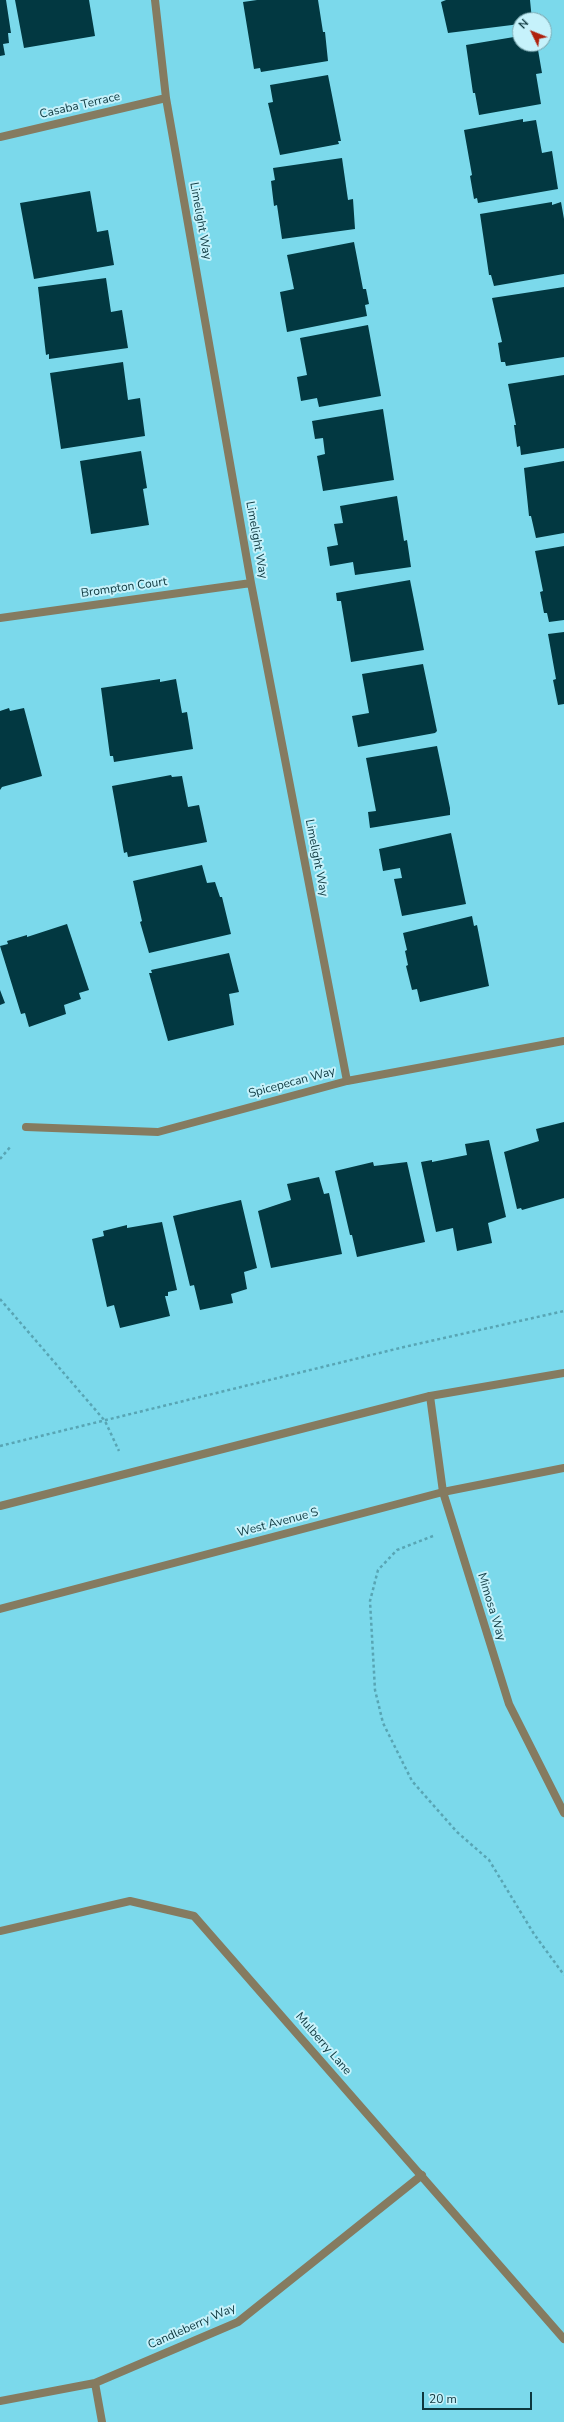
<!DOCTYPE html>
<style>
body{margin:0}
#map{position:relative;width:564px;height:2422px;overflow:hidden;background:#7bd9eb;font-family:"Nunito Sans",sans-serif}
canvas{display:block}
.north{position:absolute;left:512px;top:12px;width:40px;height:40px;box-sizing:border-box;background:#c6f2fb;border:1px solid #7ca7af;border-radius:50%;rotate:313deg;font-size:11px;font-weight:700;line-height:16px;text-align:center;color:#0d373e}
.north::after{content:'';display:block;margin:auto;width:14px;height:18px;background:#af210d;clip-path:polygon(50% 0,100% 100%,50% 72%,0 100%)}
.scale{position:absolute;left:422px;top:2392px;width:110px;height:18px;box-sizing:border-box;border:2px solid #0d373e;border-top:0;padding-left:5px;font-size:12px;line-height:14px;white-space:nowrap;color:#0d373e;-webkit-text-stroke:3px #c6f2fb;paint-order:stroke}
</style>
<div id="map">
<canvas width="564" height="2422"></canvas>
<div class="north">N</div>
<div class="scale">20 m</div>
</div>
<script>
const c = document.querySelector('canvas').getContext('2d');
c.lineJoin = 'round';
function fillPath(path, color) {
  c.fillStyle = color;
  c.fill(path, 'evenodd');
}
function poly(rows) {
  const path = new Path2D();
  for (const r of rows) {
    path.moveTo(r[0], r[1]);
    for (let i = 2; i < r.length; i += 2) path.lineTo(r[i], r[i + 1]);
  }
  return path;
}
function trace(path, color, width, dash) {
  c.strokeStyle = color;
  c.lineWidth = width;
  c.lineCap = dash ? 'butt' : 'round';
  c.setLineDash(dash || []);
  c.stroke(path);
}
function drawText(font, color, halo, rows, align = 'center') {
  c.font = font + ' "Nunito Sans",sans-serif';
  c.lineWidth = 4;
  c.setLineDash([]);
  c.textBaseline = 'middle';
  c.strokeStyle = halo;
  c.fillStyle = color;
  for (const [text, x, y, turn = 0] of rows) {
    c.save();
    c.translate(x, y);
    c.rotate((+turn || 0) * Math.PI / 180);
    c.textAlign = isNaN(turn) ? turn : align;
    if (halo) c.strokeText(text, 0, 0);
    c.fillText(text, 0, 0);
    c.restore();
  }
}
const building = poly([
 [0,0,6,0,11,33,8,33,9,43,3,44,5,55,0,56],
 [15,0,89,0,95,36,24,48],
 [257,0,318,0,323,32,325,32,328,61,261,72,260,68,254,69,243,2],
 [446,0,530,0,532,20,520,20,520,24,448,33,441,2],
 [520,36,520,44,537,44,542,73,536,74,541,104,479,115,475,93,473,93,466,45],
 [328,75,341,141,338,141,339,144,280,155,268,103,273,102,270,85],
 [523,119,523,122,536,120,542,153,552,151,558,189,478,203,477,198,474,199,470,176,472,175,464,130],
 [342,158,348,200,353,199,355,229,282,239,277,205,274,206,271,181,275,180,273,168],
 [90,191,97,232,108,230,114,265,34,279,20,203],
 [552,202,552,205,561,202,564,219,564,274,494,286,491,275,489,275,480,214],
 [354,242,363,289,366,289,369,304,365,305,367,316,287,332,280,292,294,289,287,255],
 [106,278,111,312,122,310,128,348,49,359,49,354,46,355,38,287],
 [564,287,564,357,506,366,505,362,501,362,498,343,502,342,492,298],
 [368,325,381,396,319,407,317,398,301,401,297,377,307,375,300,338],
 [123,362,128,400,140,398,145,436,61,449,50,373],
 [564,375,564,448,521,455,520,446,517,447,514,425,516,425,508,384],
 [383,409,394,480,323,491,317,456,325,454,323,438,315,439,312,421],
 [141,451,147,488,143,489,149,525,91,534,80,461],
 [564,461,564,533,536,538,531,516,529,516,524,468],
 [397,496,404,541,407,540,411,567,355,575,353,562,330,566,327,547,338,545,334,524,343,523,340,506],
 [564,546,564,620,549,622,547,613,544,613,540,592,543,591,535,551],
 [410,580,424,650,351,662,341,601,337,601,336,593],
 [564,632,564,704,558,705,553,680,556,679,548,634],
 [423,664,437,731,435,733,358,747,352,716,369,713,362,674],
 [160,679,160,682,176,679,182,713,187,712,193,749,114,762,113,756,110,756,101,688],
 [9,708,10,711,24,708,42,776,2,787,0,790,0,711],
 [437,746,450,808,450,815,370,828,368,812,376,811,366,758],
 [171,775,172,777,182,776,188,807,199,805,207,842,128,857,127,852,124,853,112,786],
 [451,833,466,904,402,916,394,879,402,878,400,868,383,871,379,849],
 [202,865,207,883,215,882,220,897,222,897,231,934,149,953,140,922,142,921,133,881],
 [472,916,474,926,477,925,489,986,420,1002,417,989,412,990,406,966,408,965,405,951,407,950,403,933],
 [67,924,89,990,79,993,81,999,64,1005,66,1014,29,1027,25,1013,21,1014,0,946,8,944,7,941,27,935,27,937],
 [229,953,239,992,229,994,234,1025,168,1041,149,973,152,973,151,970],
 [0,990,5,1003,0,1005],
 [564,1122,564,1198,522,1210,521,1208,517,1209,504,1152,539,1141,536,1129],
 [489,1140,506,1217,488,1223,492,1243,457,1251,453,1228,436,1232,421,1162,432,1160,432,1162,467,1155,465,1144],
 [373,1162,374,1166,407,1162,425,1242,357,1257,352,1235,350,1235,335,1171],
 [319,1177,324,1194,329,1193,342,1254,271,1268,258,1211,291,1200,287,1184],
 [241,1200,257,1268,244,1272,247,1289,231,1294,233,1303,200,1310,194,1285,190,1286,173,1216],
 [162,1222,177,1290,168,1292,168,1296,165,1296,170,1316,120,1328,114,1305,107,1307,92,1239,104,1236,103,1231,127,1225,127,1228]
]);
const path = poly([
 [0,1159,11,1146],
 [0,1299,105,1421,119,1451],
 [0,1446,404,1347,564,1311],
 [433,1536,397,1550,378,1570,370,1601,375,1690,383,1723,412,1781,457,1832,489,1860,534,1934,564,1975]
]);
const minor = poly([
 [155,0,166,98,251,583,347,1081],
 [0,137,166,98],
 [0,618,251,583],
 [26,1127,158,1132,347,1081,564,1041],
 [430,1396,443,1492,509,1704,564,1813],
 [0,1931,130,1901,194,1916,564,2339],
 [95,2383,102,2422],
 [0,2401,95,2383,238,2322,422,2175]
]);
const tertiary = poly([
 [0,1506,430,1396,564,1373],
 [0,1609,443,1492,564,1468]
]);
const streetNames = [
 ["Casaba Terrace",80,106,-13],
 ["Limelight Way",200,221,80],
 ["Limelight Way",256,540,80],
 ["Brompton Court",124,588,-8],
 ["Limelight Way",316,858,79],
 ["Spicepecan Way",292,1083,-15],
 ["West Avenue S",278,1523,-15],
 ["Mimosa Way",491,1607,73],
 ["Mulberry Lane",323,2044,49],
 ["Candleberry Way",192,2327,-24]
];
fillPath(building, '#023841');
trace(path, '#58a5b4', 2.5, [3, 3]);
trace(minor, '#857b60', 8);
trace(tertiary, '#857b60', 8);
drawText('12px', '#0d373e', '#c6f2fb', streetNames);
</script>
